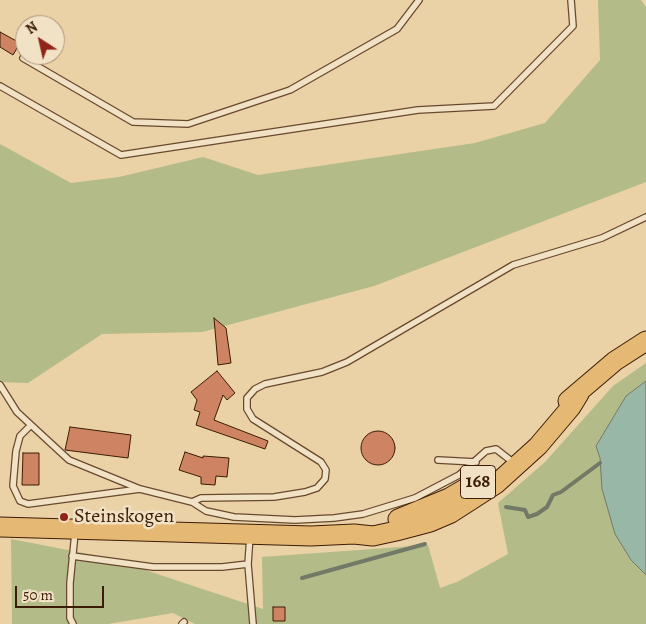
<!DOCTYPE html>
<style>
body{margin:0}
#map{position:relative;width:646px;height:624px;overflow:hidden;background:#ead1a6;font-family:Alegreya,serif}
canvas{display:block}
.north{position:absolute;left:15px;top:15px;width:50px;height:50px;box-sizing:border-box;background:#f1e1c5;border:1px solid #a99279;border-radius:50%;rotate:325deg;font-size:14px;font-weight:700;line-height:20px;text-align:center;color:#3c1c06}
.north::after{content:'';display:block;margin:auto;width:18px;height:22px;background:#8f2418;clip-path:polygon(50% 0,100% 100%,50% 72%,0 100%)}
.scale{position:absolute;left:15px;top:586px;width:89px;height:22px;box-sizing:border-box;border:2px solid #3c1c06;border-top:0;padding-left:6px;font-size:15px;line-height:18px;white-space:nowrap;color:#3c1c06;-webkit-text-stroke:4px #f1e1c5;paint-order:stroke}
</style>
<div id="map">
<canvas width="646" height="624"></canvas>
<div class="north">N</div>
<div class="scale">50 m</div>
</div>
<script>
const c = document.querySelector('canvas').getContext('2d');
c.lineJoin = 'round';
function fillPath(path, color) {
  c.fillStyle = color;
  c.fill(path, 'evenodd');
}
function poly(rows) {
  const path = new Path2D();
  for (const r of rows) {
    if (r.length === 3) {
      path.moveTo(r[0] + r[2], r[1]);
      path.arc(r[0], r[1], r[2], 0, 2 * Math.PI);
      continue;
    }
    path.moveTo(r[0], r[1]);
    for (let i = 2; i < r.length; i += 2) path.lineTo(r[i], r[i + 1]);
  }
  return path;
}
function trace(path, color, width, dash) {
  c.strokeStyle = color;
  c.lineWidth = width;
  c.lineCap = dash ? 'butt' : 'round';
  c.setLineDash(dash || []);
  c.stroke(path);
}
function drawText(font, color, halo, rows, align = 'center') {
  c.font = font + ' Alegreya,serif';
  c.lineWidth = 5;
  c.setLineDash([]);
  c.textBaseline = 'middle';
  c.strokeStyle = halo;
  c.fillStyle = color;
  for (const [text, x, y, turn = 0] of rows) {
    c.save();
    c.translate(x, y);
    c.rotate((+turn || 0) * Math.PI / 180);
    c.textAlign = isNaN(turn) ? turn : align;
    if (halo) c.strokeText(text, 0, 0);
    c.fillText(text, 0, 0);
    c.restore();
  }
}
const green = poly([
 [598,0,641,0,646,7,646,182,374,286,202,332,102,334,28,383,0,382,0,144,71,183,119,177,203,157,258,175,475,143,545,123,600,60],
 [646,363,646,381,626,396,596,446,631,560,646,575,646,624,195,624,173,613,108,624,12,624,11,539,109,558,263,609,262,557,428,545,440,588,457,582,508,554,498,503,545,462,613,386]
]);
const water = poly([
 [646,381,646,575,631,560,615,534,602,489,600,458,596,446,626,396,646,381]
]);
const stream = poly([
 [506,507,525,510,528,517,537,514,547,507,553,495,561,492,600,463],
 [302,578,425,544]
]);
const building = poly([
 [0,32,20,43,13,55,0,47,0,32],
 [214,318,226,328,231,363,218,365,214,318],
 [217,371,235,393,227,400,223,395,214,420,268,441,265,449,196,425,200,412,194,410,197,400,191,392,217,371],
 [70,427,131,435,128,458,65,450,70,427],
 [378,448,17],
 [185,452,203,458,203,456,229,458,227,477,216,476,215,485,201,484,201,477,179,470,185,452],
 [23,453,39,453,39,485,22,485,23,453],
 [273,607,285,607,285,621,273,621,273,607]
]);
const service = poly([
 [23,58,133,122,188,124,290,90,397,29,419,0],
 [0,86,121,155,418,110,494,106,573,26,571,0],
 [0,385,17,412,69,460,140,489,192,502],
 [30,426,20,436,16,451,13,486,20,501,28,504,140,489],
 [438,460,476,462],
 [514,463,496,449,486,451,459,475,415,498,363,514,334,518,295,520,234,517,206,511,192,502,201,498,274,497,305,492,317,488,325,479,326,470,321,462,253,419,247,409,247,398,255,389,265,384,322,372,347,362,513,265,602,238,646,217],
 [250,536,248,564,253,624],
 [72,556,153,567,222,567,248,564],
 [73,624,70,618,70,583,75,533],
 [182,624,184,622]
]);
const primary = poly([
 [568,401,615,361,646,341],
 [398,519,449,498,485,477],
 [0,527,311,536,354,534,373,536,396,531,430,522,451,513,496,484,538,446,571,407,579,394]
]);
const markers = [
 [64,517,5,"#8f2418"]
];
const shields = [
 [478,482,35]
];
const shieldNames = [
 ["168",478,482]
];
const poiNames = [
 ["Steinskogen",74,517]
];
fillPath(green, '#b3bc89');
fillPath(water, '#98b7a7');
trace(water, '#737967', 1);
trace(stream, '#737967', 4);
fillPath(building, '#ce8362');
trace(building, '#3c1c06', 1);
trace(service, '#68492e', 8);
trace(primary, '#3c1c06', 21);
trace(service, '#f1e1c5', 5.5);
trace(primary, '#e5b873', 19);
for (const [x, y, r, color] of markers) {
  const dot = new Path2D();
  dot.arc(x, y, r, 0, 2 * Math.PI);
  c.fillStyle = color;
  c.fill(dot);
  trace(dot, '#f1e1c5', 2);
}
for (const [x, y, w] of shields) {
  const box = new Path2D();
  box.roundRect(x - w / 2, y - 16.5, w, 33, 4);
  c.fillStyle = '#f1e1c5';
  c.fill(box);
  trace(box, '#3c1c06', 1);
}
drawText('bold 19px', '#3c1c06', null, shieldNames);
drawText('20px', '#3c1c06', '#f1e1c5', poiNames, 'left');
</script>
